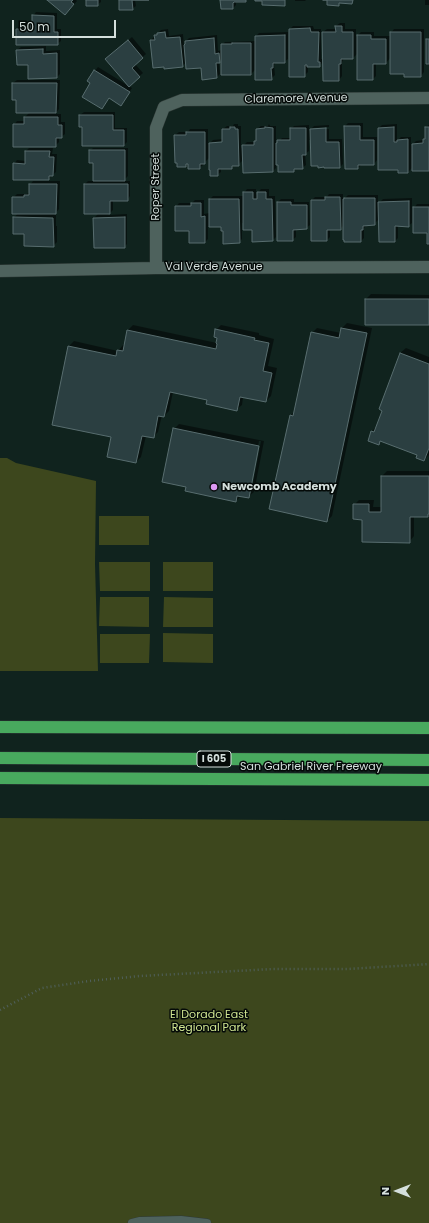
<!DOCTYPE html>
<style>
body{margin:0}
#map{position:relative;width:429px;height:1223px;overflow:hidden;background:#10231e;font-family:Poppins,sans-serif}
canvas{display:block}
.north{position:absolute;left:377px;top:1171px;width:40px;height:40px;-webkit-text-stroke:3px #040a08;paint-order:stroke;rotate:270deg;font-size:11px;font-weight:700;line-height:16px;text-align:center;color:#d4dfdc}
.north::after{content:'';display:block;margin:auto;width:14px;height:18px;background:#d4dfdc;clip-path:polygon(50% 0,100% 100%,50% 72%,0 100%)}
.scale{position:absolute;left:12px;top:20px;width:104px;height:18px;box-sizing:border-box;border:2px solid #d4dfdc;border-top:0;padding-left:5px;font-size:12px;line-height:14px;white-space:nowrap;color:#d4dfdc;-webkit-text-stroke:3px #040a08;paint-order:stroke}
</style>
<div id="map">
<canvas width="429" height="1223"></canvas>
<div class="north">N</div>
<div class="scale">50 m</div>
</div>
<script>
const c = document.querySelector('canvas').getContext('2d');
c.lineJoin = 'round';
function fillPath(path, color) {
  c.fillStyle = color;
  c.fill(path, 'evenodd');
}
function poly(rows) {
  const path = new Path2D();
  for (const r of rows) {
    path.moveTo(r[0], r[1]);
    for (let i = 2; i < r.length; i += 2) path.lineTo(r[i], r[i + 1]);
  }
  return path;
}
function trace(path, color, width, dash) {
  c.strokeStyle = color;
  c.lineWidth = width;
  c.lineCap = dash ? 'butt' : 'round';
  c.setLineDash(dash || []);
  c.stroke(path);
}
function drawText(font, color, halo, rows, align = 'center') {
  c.font = font + ' Poppins,sans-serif';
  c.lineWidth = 3;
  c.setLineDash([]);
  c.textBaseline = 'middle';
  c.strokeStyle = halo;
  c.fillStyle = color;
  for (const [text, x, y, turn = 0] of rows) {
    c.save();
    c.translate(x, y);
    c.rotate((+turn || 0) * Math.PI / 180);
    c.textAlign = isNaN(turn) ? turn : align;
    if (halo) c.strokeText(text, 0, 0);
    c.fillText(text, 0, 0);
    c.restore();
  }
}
const green = poly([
 [0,458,7,458,16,463,96,481,95,564,98,671,0,671],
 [99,516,149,516,149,545,99,545],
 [99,562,150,562,150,591,100,591],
 [163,562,213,562,213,591,163,591],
 [100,597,149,597,149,627,99,626],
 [164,597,213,598,213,627,163,627],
 [163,633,213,634,213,663,163,662],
 [100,634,150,634,149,663,100,663],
 [0,818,429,821,429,1223,0,1223]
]);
const shadow = poly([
 [49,0,76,0,77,1,69,10],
 [87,0,101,0,101,2,97,5],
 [120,0,135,0,136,6,132,9],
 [221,0,246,0,236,1,236,5,233,8],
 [295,0,306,0,305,1,295,1],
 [425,0,429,0,429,5,425,5],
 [36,12,57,13,57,29,61,29,61,41,57,44,17,30,21,26,31,26,31,24,33,21,33,16],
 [340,23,345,23,345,29,356,29,356,37,361,32,374,32,374,36,391,36,391,33,394,29,424,29,424,72,421,76,404,73,391,57,386,63,376,63,376,76,373,79,358,53,353,58,344,58,342,62,342,76,339,80,324,61,319,66,308,66,308,72,304,76,290,29,293,26,313,26,314,29,321,29,321,59,324,59,323,32,327,29,336,29,336,26],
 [168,29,169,36,183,34,184,46,186,41,189,38,217,35,218,51,222,50,222,45,225,42,256,41,256,36,259,33,288,32,288,59,284,62,276,62,274,65,275,75,271,79,256,69,251,74,222,59,219,62,220,74,217,77,202,66,187,62,182,66,151,40,161,30],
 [132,37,146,54,135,64,143,73,129,85,110,56],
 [46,46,46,51,60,50,60,74,57,77,29,64,17,50,21,47],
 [98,67,132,88,124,101,109,97,88,80],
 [17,80,60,80,59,109,55,114,61,114,61,122,65,122,65,134,61,137,59,137,59,142,55,146,14,125,17,121,25,121,25,117,30,112,17,99,13,83],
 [84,112,115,112,115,128,127,128,127,142,124,145,83,126,80,115],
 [348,123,363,123,363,137,377,137,377,160,374,164,362,164,358,168,346,168,345,126],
 [234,124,238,124,238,126,241,126,241,148,247,142,255,142,257,139,257,129,261,126,268,126,269,124,270,126,276,126,276,145,282,138,291,138,291,129,294,126,309,125,309,131,314,126,329,125,329,127,313,128,313,130,329,129,329,139,342,139,343,164,340,167,311,140,309,140,309,151,305,154,306,165,302,168,296,168,293,171,279,164,276,164,276,168,273,171,243,160,238,165,235,165,231,168,221,168,221,172,217,175,210,157,204,163,203,163,203,165,199,168,189,163,186,166,175,135,179,132,188,132,190,129,208,129,208,145,213,140,223,139,223,129,227,126,233,126],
 [227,141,212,144,212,142],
 [397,124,397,139,399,139,401,137,411,137,411,146,416,141,424,140,426,137,426,127,429,125,429,170,413,167,408,172,379,128,382,125],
 [29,148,53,148,52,154,57,154,56,172,48,179,14,164,17,160,26,161,26,151],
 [93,148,128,148,128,176,123,181,130,181,130,196,127,200,113,200,113,210,108,215,127,214,127,244,124,247,95,247,94,218,99,213,85,184,88,181,94,181,94,162,90,151],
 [33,181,60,181,59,209,54,215,56,215,56,226,57,226,57,242,53,246,25,233,14,218,18,213,13,198,17,194,27,194,30,192,30,185],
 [247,189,256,189,256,195,261,189,269,189,269,196,275,196,276,237,273,240,244,223,242,223,242,239,239,242,224,230,222,226,208,226,208,239,205,242,190,230,176,207,179,203,192,203,195,200,204,200,204,214,210,213,210,199,213,196,244,196,244,193],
 [329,194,343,194,343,200,348,195,378,195,378,204,383,199,412,198,412,223,408,226,398,225,398,238,395,241,379,219,374,224,366,226,364,228,364,238,361,241,344,225,340,229,330,229,330,237,327,240,312,200,315,197,327,197],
 [281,199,294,199,294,202,309,202,310,225,306,228,296,228,296,237,292,240,278,202],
 [417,204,429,204,429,243,428,232,414,208],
 [371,294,429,295,429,324,366,299],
 [347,323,372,328,332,516,327,521,291,415,295,411,312,333,317,328,341,333,342,328],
 [133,325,217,343,218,337,216,330,221,325,259,333,259,335,274,339,268,366,277,368,271,396,266,401,243,397,242,405,236,410,208,399,173,392,169,411,164,416,162,415,158,432,153,437,146,436,141,457,136,462,113,437,53,424,69,346,74,341,118,351,123,345,125,346,128,330],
 [406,348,429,357,429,455,424,460,419,454,381,440,378,443,372,431,377,426,400,353],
 [179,424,264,441,254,492,248,497,241,496,236,501,187,486,174,429],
 [259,441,261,441,251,493,249,493],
 [387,471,429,471,429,514,428,516,414,516,414,536,409,542,363,519,354,505,359,500,374,500,373,507,382,507,382,476]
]);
const building = poly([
 [47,0,73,0,71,2,74,4,65,15,47,0],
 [86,0,98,0,98,6,86,6,86,0],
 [119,0,149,0,132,0,133,10,119,10,119,0],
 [220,0,246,0,246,2,234,2,233,3,233,9,221,9,220,0],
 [255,0,285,0,285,6,262,5,262,1,255,1,255,0],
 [323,0,353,0,352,4,339,3,339,6,327,5,327,0,323,0],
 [32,15,54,16,54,32,58,32,58,45,16,45,16,29,30,29,30,23,32,23,32,15],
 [335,26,342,26,342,32,353,32,353,59,341,59,341,64,339,64,339,81,323,81,322,32,336,32,335,26],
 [310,28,311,32,319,32,318,62,320,62,320,67,307,67,307,65,305,65,305,77,289,77,289,29,310,28],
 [165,32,166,38,180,37,183,67,164,69,164,67,153,68,150,40,155,40,154,35,157,35,157,33,165,32],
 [390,32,421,32,421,77,404,77,404,74,390,74,390,32],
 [285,35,285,63,273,63,273,68,271,68,272,80,255,80,255,36,285,35],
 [357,35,371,35,371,39,386,39,386,64,373,64,373,80,357,80,357,35],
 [214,38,215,54,219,53,220,63,216,63,217,78,202,80,201,68,186,69,184,45,185,44,185,41,214,38],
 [426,39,429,39,429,64,426,64,426,39],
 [128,40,143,58,132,68,140,77,129,87,105,59,128,40],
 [232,43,251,43,251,75,221,75,221,44,232,44,232,43],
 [43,49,43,54,57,53,57,78,28,79,28,65,17,65,16,50,43,49],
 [94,70,130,92,121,106,109,98,102,109,82,97,90,83,87,81,94,70],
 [12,83,57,83,56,113,16,113,16,100,12,100,12,83],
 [79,115,113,115,113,130,124,130,124,146,82,146,82,127,79,127,79,115],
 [24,117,58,117,58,125,62,125,62,138,56,138,56,147,13,147,13,124,24,124,24,117],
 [344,126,360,126,360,140,374,140,374,165,358,165,358,169,345,169,344,126],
 [230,127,235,127,235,129,238,129,239,166,232,166,232,169,218,169,218,176,210,176,210,170,209,170,209,143,222,142,222,129,230,129,230,127],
 [265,127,273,128,273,172,243,173,242,145,254,145,254,141,256,141,256,129,265,128,265,127],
 [394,127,394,142,397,142,397,140,408,139,408,173,398,173,398,170,378,170,378,128,394,127],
 [425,127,429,127,429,171,412,171,412,144,423,143,423,139,425,139,425,127],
 [290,128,306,128,306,155,302,155,303,169,294,169,294,172,278,172,278,165,276,165,276,143,277,143,277,140,290,140,290,128],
 [326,128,326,142,339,142,340,168,324,168,324,167,318,168,318,166,311,166,310,129,326,128],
 [186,132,205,132,205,164,200,164,200,169,188,169,188,164,186,164,186,167,177,167,177,163,175,163,174,135,186,135,186,132],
 [89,150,125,150,125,181,93,181,93,163,89,163,89,150],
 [25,151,50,151,49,157,54,157,53,176,49,176,49,180,13,180,13,163,25,164,25,151],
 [29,184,57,184,56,214,12,214,12,197,24,197,24,195,29,195,29,184],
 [84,184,128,184,128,201,110,201,110,214,84,214,84,184],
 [243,192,253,192,253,199,257,199,257,192,266,192,266,199,272,199,273,241,252,242,252,230,243,230,243,192],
 [325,197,340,197,341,230,327,230,327,241,311,241,311,200,325,200,325,197],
 [344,198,375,198,375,225,363,226,363,230,361,230,361,242,344,242,344,240,343,240,343,199,344,199,344,198],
 [209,199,239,199,240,243,223,244,223,231,221,231,221,227,209,227,209,199],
 [409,201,409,227,395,226,395,242,379,242,378,202,409,201],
 [277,202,291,202,291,205,307,205,307,229,293,230,293,241,277,241,277,202],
 [191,203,201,203,201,217,205,216,205,243,189,243,189,231,175,231,175,206,191,206,191,203],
 [413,207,429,207,429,244,427,244,427,233,413,233,413,207],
 [13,217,53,218,54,247,24,246,24,234,13,234,13,217],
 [125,217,125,248,94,248,93,218,125,217],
 [365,299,429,299,429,325,365,325,365,299],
 [341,328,367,333,327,522,269,509,290,415,293,416,311,332,339,338,341,328],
 [215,329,255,338,254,340,269,343,263,371,272,373,266,402,240,397,237,411,206,404,207,400,170,392,164,417,158,416,154,438,142,436,136,463,107,457,111,437,52,425,68,346,116,356,117,350,123,351,127,330,216,349,217,344,216,343,217,338,214,337,215,329],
 [400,353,429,364,429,448,424,461,416,458,417,455,380,441,379,445,368,441,371,431,374,432,382,411,379,409,400,353],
 [173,428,259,446,249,498,237,496,236,502,185,491,186,487,162,482,173,428],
 [381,476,429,476,429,514,428,514,428,517,410,517,410,543,362,542,362,520,353,519,353,504,369,504,369,512,381,512,381,476]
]);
const path = poly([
 [0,1010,42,988,89,981,140,976,273,969,348,969,429,964]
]);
const service = poly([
 [132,1223,140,1221,181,1220,207,1223]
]);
const minor = poly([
 [156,268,156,128,164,107,182,100,429,98],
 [0,271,156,268,429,267]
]);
const motorway = poly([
 [0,727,429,728],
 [0,758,429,760],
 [0,778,429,780]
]);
const markers = [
 [214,487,4,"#dc99f4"]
];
const shields = [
 [214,759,34]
];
const shieldNames = [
 ["I 605",214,759]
];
const streetNames = [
 ["Claremore Avenue",296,99,-1],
 ["Roper Street",156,187,-90],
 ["Val Verde Avenue",214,267],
 ["San Gabriel River Freeway",311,767]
];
const poiNames = [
 ["Newcomb Academy",222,487]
];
const parkNames = [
 ["El Dorado East",209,1015],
 ["Regional Park",209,1028]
];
fillPath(green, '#3d471d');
fillPath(shadow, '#0007');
fillPath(building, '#2b3f41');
trace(building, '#586d6f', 1);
trace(service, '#2f3a37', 9);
trace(minor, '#2f3a37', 13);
trace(motorway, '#2f3a37', 13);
trace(path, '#50605c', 2.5, [1, 3]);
trace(service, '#4e625d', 8);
trace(minor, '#4e625d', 12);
trace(motorway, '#48a95e', 12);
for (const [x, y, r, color] of markers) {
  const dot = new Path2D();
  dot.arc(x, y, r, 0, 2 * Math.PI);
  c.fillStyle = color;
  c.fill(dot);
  trace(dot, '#040a08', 1.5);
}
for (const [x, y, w] of shields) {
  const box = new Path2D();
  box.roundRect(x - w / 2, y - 8, w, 16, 3);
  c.fillStyle = '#040a08';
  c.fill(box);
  trace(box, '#d4dfdc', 1);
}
drawText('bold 10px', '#d4dfdc', null, shieldNames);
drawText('11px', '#d4dfdc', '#040a08', streetNames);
drawText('bold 11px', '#d4dfdc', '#040a08', poiNames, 'left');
drawText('11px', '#d0e591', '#040a08', parkNames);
</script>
